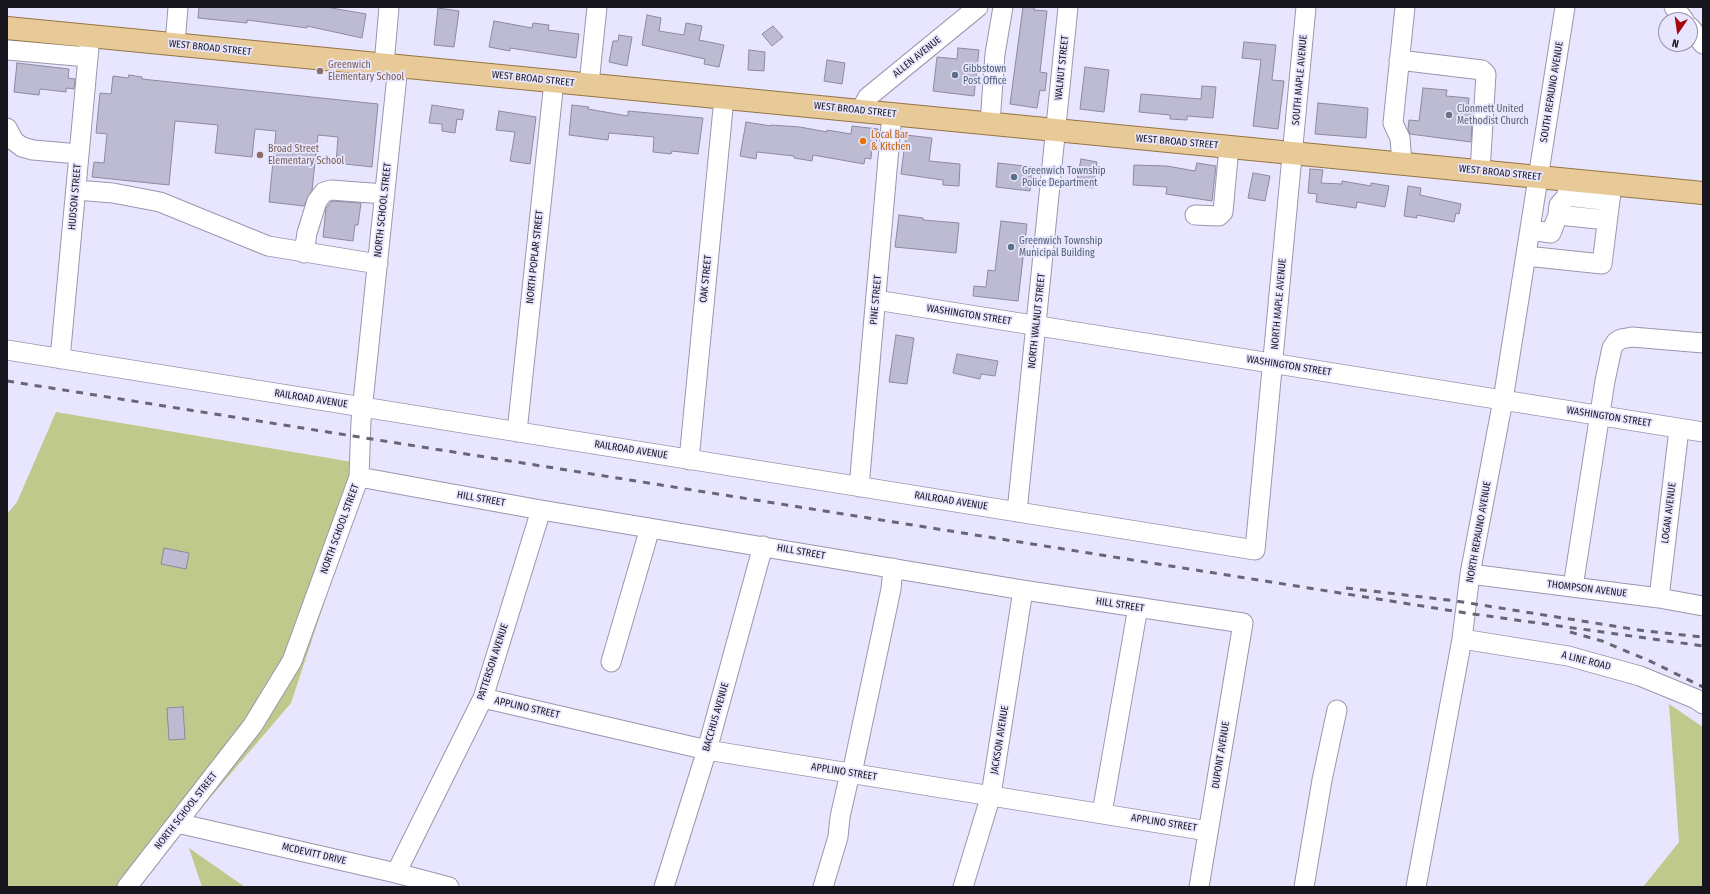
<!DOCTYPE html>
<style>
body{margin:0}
#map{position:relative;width:1710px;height:894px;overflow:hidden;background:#e8e6fe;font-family:"Fira Sans Condensed",sans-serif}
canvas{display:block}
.frame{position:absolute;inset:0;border:8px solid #17161e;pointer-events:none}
.north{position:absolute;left:1658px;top:12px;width:40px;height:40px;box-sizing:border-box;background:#e8e6fe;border:1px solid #9493a4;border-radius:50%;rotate:193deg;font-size:11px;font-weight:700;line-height:16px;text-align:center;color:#17161e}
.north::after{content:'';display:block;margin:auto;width:14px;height:18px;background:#a2080e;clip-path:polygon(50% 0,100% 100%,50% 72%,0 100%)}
</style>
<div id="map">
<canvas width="1710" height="894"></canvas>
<div class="frame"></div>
<div class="north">N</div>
</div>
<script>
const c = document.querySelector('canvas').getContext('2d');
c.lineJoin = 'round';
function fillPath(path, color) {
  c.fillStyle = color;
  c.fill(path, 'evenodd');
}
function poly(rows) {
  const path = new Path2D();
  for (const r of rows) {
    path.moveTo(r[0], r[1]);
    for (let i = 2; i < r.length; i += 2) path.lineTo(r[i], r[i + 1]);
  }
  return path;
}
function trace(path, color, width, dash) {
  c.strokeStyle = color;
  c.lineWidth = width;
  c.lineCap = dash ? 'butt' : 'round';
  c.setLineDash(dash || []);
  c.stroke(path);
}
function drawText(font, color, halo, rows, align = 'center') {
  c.font = font + ' "Fira Sans Condensed",sans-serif';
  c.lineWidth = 3.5;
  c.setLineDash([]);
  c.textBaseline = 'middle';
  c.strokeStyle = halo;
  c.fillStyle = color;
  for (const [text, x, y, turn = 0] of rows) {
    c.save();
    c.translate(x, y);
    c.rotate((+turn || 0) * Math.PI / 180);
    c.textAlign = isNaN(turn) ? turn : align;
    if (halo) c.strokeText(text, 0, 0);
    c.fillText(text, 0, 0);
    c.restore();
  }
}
const green = poly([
 [56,412,370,465,291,703,134,887,7,887,7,514,17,502],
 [1669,704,1703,727,1703,887,1643,887,1679,842],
 [189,848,245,887,202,887]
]);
const building = poly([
 [199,7,326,7,366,14,362,38,307,26,307,28,247,20,247,23,198,18,199,7],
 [1023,7,1034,7,1034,10,1047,11,1040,72,1047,73,1045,91,1040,90,1037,108,1010,104,1023,7],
 [438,8,459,11,454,47,434,45,438,8],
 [647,15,661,18,659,31,684,35,686,23,702,26,699,40,724,45,719,67,704,64,705,59,642,45,647,15],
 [494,21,532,28,533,23,549,25,548,30,579,34,576,58,510,48,510,51,489,47,494,21],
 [773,26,783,37,772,46,762,34,773,26],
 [619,35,632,37,627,66,609,62,613,41,618,41,619,35],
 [1244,42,1276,45,1272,80,1284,81,1278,129,1253,126,1261,60,1242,58,1244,42],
 [958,48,979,50,974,96,933,91,937,57,957,59,958,48],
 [749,50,765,52,764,71,748,70,749,50],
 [827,60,845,63,842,84,824,81,827,60],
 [17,63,69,69,68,78,75,79,74,89,66,88,66,92,40,89,39,95,14,92,17,63],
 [1085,67,1109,70,1104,112,1080,109,1085,67],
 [129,75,142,77,142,79,378,104,372,167,336,163,338,137,318,135,312,190,304,206,269,202,276,131,255,129,252,157,215,153,218,125,175,121,169,185,92,177,94,162,104,163,107,134,96,133,100,93,111,94,113,76,128,78,129,75],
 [1202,86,1216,87,1213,118,1187,116,1187,120,1170,119,1170,115,1139,112,1141,94,1201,99,1202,86],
 [1423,88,1447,90,1446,96,1469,98,1468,109,1473,109,1471,142,1410,134,1408,129,1409,120,1419,121,1423,88],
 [1318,103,1368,108,1366,138,1315,134,1318,103],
 [432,105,464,110,462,120,457,119,455,133,442,131,442,124,429,123,432,105],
 [572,105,589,107,588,109,628,116,628,111,703,118,698,154,672,151,671,154,653,152,654,137,609,133,608,140,569,135,572,105],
 [499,111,536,117,530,164,510,161,515,132,496,130,499,111],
 [746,122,771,126,771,125,800,127,827,132,827,130,851,134,852,126,878,129,876,145,872,145,871,159,865,158,864,164,813,155,812,161,794,158,794,156,757,152,756,159,740,156,746,122],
 [906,135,932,138,929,161,960,164,959,186,943,185,943,180,901,174,906,135],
 [1081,159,1097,162,1093,188,1076,185,1081,159],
 [998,163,1033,167,1030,191,996,187,998,163],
 [1197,163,1216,166,1212,201,1166,194,1167,187,1133,185,1134,165,1167,166,1195,171,1197,163],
 [1310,169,1323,170,1321,183,1342,184,1342,181,1371,186,1371,183,1389,186,1385,207,1357,202,1356,208,1316,202,1317,194,1308,193,1310,169],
 [1253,173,1270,176,1265,201,1248,198,1253,173],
 [1408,186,1421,188,1420,195,1461,204,1459,214,1456,213,1454,222,1417,215,1417,218,1404,216,1408,186],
 [332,201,361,203,358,225,355,225,353,241,323,237,326,208,332,201],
 [899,215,923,218,923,220,959,223,956,253,895,247,899,215],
 [1001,221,1027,224,1018,301,973,296,974,286,986,287,988,270,995,271,1001,221],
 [896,335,914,338,907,384,889,382,896,335],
 [957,354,998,361,995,376,981,374,980,379,953,373,957,354],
 [164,548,189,553,186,569,161,564,164,548],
 [183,707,185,739,169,740,167,708,183,707]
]);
const minor = poly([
 [1674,7,1684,20],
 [1690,27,1703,44],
 [175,44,178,7],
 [8,50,88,57],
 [1399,60,1482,70,1486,74,1480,171],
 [384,65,389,7],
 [589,84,597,7],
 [860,111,868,97,978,7],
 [990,123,995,54,1003,7],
 [7,128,14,141,22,147,33,150,79,154],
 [1402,163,1400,138,1393,123,1405,7],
 [1568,180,1567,196,1559,205,1558,215,1607,220],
 [76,190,113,193,160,202,268,246,378,264],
 [1567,196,1610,201],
 [1195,215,1219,216,1223,212,1229,147],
 [1530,230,1551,233,1558,215],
 [304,253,307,233,317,201,324,192,331,190,385,194],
 [1526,256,1602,264,1612,184],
 [876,300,1703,432],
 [7,350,1255,550,1306,7],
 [60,359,90,36],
 [517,432,554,81],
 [689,460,724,98],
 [359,477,541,510,1023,590,1243,623,1199,887],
 [859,487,892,114],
 [1017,512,1068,7],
 [1470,574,1659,598,1703,606],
 [1573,587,1605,381,1612,348,1616,342,1621,339,1632,337,1703,343],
 [1659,598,1679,429],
 [1462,639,1568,656,1640,676,1696,699,1703,704],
 [611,662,650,528],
 [483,698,707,750,1208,831],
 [852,773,891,589,893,568],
 [1102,813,1138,607],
 [177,823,396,873,449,887],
 [396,873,483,698,541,510],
 [127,887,253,725,292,661,359,477,361,421,398,66],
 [664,887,707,750,763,546],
 [823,887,838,837,840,817,850,773],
 [963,887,991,795,1023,590],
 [1304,887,1322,780,1337,710],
 [1416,887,1462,639,1470,574,1503,400,1565,7]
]);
const major = poly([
 [7,28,1703,193]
]);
const rail = poly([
 [7,381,1466,613,1703,646],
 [1346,588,1456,601,1645,631,1703,637],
 [1570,632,1602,641,1652,662,1703,687]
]);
const markers = [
 [320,71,4,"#8d6e63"],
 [955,75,4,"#5c6f8a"],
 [1449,115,4,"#6b7280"],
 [863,141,4,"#e8710a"],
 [260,155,4,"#8d6e63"],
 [1014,177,4,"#5c6f8a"],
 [1011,247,4,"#5c6f8a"]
];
const streetNames = [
 ["WEST BROAD STREET",210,48,6],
 ["ALLEN AVENUE",917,57,-39],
 ["WALNUT STREET",1062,68,-84],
 ["WEST BROAD STREET",533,79,6],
 ["SOUTH MAPLE AVENUE",1300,80,-85],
 ["SOUTH REPAUNO AVENUE",1552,92,-81],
 ["WEST BROAD STREET",855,110,6],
 ["WEST BROAD STREET",1177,142,5],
 ["WEST BROAD STREET",1500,173,6],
 ["HUDSON STREET",75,197,-85],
 ["NORTH SCHOOL STREET",383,210,-84],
 ["NORTH POPLAR STREET",535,257,-84],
 ["OAK STREET",706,279,-84],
 ["PINE STREET",876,300,-85],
 ["NORTH MAPLE AVENUE",1279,304,-85],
 ["WASHINGTON STREET",969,315,9],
 ["NORTH WALNUT STREET",1037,321,-84],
 ["WASHINGTON STREET",1289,366,9],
 ["RAILROAD AVENUE",311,399,9],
 ["WASHINGTON STREET",1609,417,9],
 ["RAILROAD AVENUE",631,450,9],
 ["HILL STREET",481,499,10],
 ["RAILROAD AVENUE",951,501,9],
 ["LOGAN AVENUE",1669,513,-83],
 ["NORTH SCHOOL STREET",340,529,-70],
 ["NORTH REPAUNO AVENUE",1479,532,-80],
 ["HILL STREET",801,552,10],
 ["THOMPSON AVENUE",1587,589,7],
 ["HILL STREET",1120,605,9],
 ["A LINE ROAD",1586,661,14],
 ["PATTERSON AVENUE",493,662,-72],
 ["APPLINO STREET",527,708,13],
 ["BACCHUS AVENUE",716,717,-74],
 ["JACKSON AVENUE",1000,740,-81],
 ["DUPONT AVENUE",1221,755,-81],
 ["APPLINO STREET",844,772,9],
 ["NORTH SCHOOL STREET",186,811,-52],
 ["APPLINO STREET",1164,823,9],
 ["MCDEVITT DRIVE",314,854,13]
];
const educationNames = [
 ["Greenwich",328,65],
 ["Elementary School",328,77],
 ["Broad Street",268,149],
 ["Elementary School",268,161]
];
const serviceNames = [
 ["Gibbstown",963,69],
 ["Post Office",963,81],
 ["Greenwich Township",1022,171],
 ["Police Department",1022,183],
 ["Greenwich Township",1019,241],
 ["Municipal Building",1019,253]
];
const worshipNames = [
 ["Clonmett United",1457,109],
 ["Methodist Church",1457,121]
];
const foodNames = [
 ["Local Bar",871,135],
 ["& Kitchen",871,147]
];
fillPath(green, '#bfc98c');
fillPath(building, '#bdbbd2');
trace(building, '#8c8aa0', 1);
trace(minor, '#9997ae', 21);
trace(major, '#957442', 24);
trace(minor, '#fff', 19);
trace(major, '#e8ca99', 22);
trace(rail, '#676674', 3, [7, 7]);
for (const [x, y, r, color] of markers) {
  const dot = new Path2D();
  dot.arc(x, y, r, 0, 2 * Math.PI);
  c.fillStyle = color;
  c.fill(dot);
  trace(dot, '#e8e6fe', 1.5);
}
drawText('10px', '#17161e', '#e8e6fe', streetNames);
drawText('10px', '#785e54', '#e8e6fe', educationNames, 'left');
drawText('10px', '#4e5e75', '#e8e6fe', serviceNames, 'left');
drawText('10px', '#5b616d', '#e8e6fe', worshipNames, 'left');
drawText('10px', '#c56008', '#e8e6fe', foodNames, 'left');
</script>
